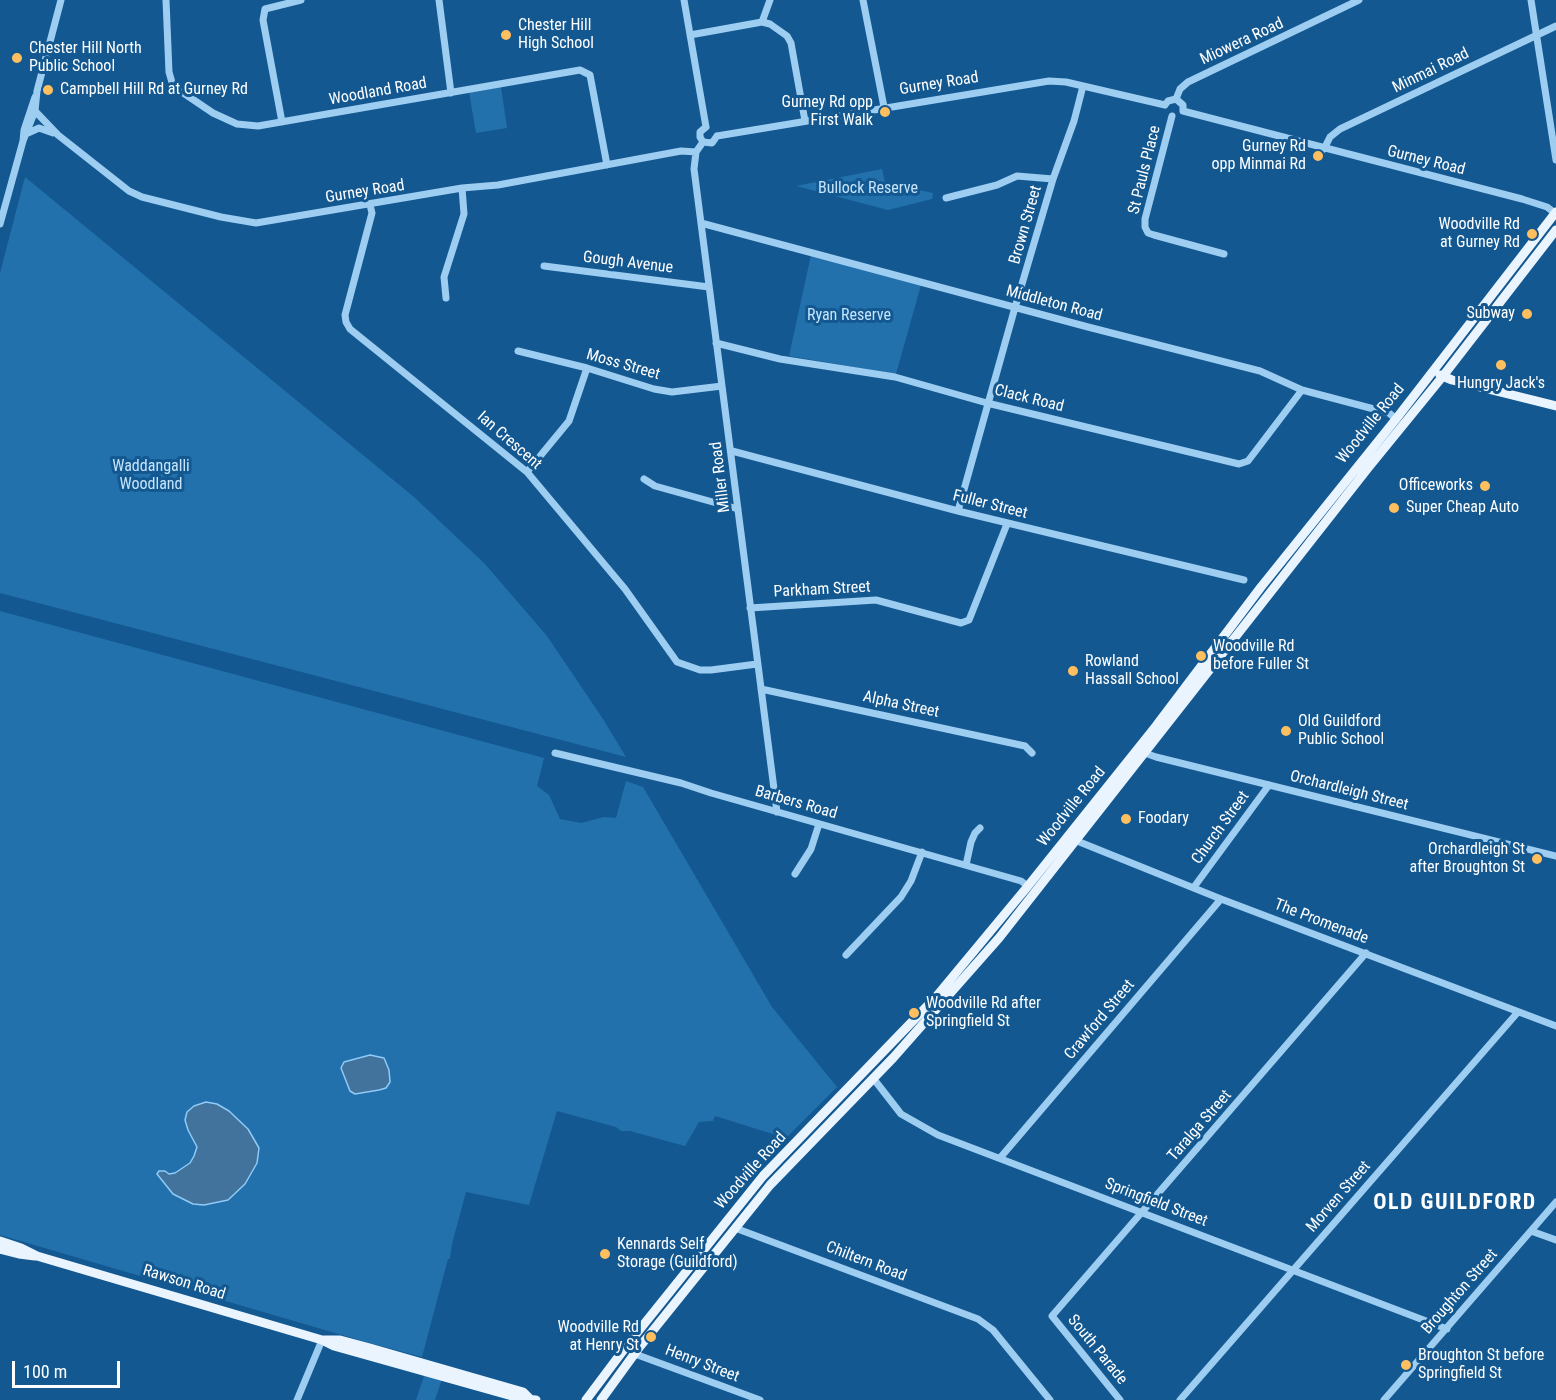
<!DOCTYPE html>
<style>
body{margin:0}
#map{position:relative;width:1556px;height:1400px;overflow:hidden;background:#135890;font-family:"Roboto Condensed",sans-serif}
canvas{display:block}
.scale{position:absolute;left:12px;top:1361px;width:108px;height:27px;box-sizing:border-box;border:3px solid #fff;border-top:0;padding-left:8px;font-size:18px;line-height:21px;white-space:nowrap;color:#fff;-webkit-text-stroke:4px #135890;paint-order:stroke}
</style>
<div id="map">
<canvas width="1556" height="1400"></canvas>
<div class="scale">100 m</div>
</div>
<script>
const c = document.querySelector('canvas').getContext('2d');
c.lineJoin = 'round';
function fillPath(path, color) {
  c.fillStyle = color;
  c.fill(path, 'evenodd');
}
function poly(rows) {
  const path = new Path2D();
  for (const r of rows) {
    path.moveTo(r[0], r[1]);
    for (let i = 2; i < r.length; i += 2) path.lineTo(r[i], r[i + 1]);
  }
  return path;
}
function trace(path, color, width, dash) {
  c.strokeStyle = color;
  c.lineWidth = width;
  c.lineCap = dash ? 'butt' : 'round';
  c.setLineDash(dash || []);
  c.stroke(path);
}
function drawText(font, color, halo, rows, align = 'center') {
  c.font = font + ' "Roboto Condensed",sans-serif';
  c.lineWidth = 6;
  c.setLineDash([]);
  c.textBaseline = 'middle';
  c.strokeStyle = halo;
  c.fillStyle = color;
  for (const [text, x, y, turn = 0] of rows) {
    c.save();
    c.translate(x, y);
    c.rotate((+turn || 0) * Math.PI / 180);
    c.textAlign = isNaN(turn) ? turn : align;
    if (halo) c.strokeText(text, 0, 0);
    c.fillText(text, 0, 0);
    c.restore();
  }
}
const green = poly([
 [501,87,507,128,476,133,469,92],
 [882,169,885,183,933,193,932,199,888,210,796,186],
 [25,177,414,497,485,564,547,636,603,719,626,757,0,593,0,273],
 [811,255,921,285,896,374,789,356],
 [0,611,544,758,537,786,549,795,560,819,581,823,604,817,616,818,626,781,643,787,772,1007,837,1087,786,1138,715,1116,713,1121,699,1122,685,1146,630,1131,621,1131,616,1127,557,1111,529,1205,466,1192,452,1244,450,1259,448,1259,422,1357,359,1340,0,1235],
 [425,1373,442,1379,435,1400,416,1400]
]);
const water = poly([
 [370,1055,384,1058,389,1070,390,1082,386,1088,379,1090,355,1094,350,1091,341,1068,344,1062,370,1055],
 [206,1102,217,1104,229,1111,248,1129,259,1148,257,1163,245,1184,228,1200,204,1205,193,1204,173,1194,157,1174,159,1171,165,1171,169,1174,175,1173,190,1163,194,1156,197,1147,188,1130,185,1120,187,1112,194,1106,206,1102]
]);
const minor = poly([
 [166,0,169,72,173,86,213,113,237,124,258,126,580,70,590,75,607,165],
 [439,0,451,93],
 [684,0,706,127],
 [863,0,884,107],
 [1531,0,1556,160],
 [762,22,770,0],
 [690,35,762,22,770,24,787,36,791,43,805,121],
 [1176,99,1180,89,1188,82,1359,0],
 [1165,105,1168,101,1176,99,1183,105,1183,111],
 [35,111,58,135,129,191,142,197,221,217,256,223,462,188,498,185,681,151,696,152],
 [1183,111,1522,199,1547,207,1556,214],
 [1172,116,1145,219,1145,227,1148,233,1154,235,1224,254],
 [282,122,263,20,265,9,301,0],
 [28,133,39,128,53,133],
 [717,136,1049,81,1066,82,1165,105],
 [23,141,35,111,37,91,61,0],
 [703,142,696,152,694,169,777,812],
 [703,142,712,143,717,136],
 [703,142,700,137,700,132,706,127],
 [1324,149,1330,137,1340,129,1556,26],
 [946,198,997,185,1017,176,1053,179],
 [370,205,372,213,345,315,346,322,350,329,527,472,625,589,677,662,700,670,711,670,757,664],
 [701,223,1088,327,1260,371,1302,390,1389,413,1396,419],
 [0,224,23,141,24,130,35,97],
 [544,266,709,287],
 [446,298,444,277,464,214,462,188],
 [716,343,780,359,895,377,987,403,1239,464,1248,461,1302,390],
 [518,351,587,368,654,389,672,392,722,386],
 [732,451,958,511,1244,580],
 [527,472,569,421,587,368],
 [644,479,655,486,738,509],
 [958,511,1014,311,1053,179,1074,121,1083,86],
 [750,608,876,600,961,623,969,620,1007,524],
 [761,689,1025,746,1032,753],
 [1142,752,1156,757,1556,856],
 [555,753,681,783,711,793,1021,881,1028,886],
 [1077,841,1221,899,1556,1026],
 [966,865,971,842,975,833,980,828],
 [795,874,811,849,819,824],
 [1194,887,1269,785],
 [846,955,901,897,911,881,922,852],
 [873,1078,901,1114,938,1135,1447,1329],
 [1000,1158,1221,899],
 [735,1228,978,1319,993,1330,1050,1400],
 [1531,1231,1556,1240],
 [635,1354,760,1400],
 [297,1400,322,1340],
 [1120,1400,1052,1316,1366,953],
 [1180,1400,1518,1012],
 [1384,1400,1556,1202]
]);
const major = poly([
 [1440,375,1452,380,1556,406],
 [0,1241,21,1248,37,1256,322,1340,334,1346,523,1399,536,1400],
 [0,1249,19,1254,35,1256],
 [324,1340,340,1340,370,1348,523,1392,529,1398],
 [586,1400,628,1344,763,1176,935,998,1028,886,1156,726,1261,587,1396,419,1556,212],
 [601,1400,638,1349,770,1185,893,1058,999,938,1368,468,1443,376,1556,230]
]);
const markers = [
 [506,35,6,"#ffbf5f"],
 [17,58,6,"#ffbf5f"],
 [48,90,6,"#ffbf5f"],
 [885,112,6,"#ffbf5f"],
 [1318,156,6,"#ffbf5f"],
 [1532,234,6,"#ffbf5f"],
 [1527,314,6,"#ffbf5f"],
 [1501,365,6,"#ffbf5f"],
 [1485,486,6,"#ffbf5f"],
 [1394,508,6,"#ffbf5f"],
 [1201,656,6,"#ffbf5f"],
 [1073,671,6,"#ffbf5f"],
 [1286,731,6,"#ffbf5f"],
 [1126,819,6,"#ffbf5f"],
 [1537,859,6,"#ffbf5f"],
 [914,1013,6,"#ffbf5f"],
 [605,1254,6,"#ffbf5f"],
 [651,1337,6,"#ffbf5f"],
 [1406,1365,6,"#ffbf5f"]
];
const poiNames = [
 ["Chester Hill",518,26],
 ["High School",518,44],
 ["Chester Hill North",29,49],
 ["Public School",29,67],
 ["Campbell Hill Rd at Gurney Rd",60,90],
 ["Gurney Rd opp",873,103,"right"],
 ["First Walk",873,121,"right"],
 ["Gurney Rd",1306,147,"right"],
 ["opp Minmai Rd",1306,165,"right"],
 ["Woodville Rd",1520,225,"right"],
 ["at Gurney Rd",1520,243,"right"],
 ["Subway",1515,314,"right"],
 ["Hungry Jack's",1501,384,"center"],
 ["Officeworks",1473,486,"right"],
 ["Super Cheap Auto",1406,508],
 ["Woodville Rd",1213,647],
 ["before Fuller St",1213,665],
 ["Rowland",1085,662],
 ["Hassall School",1085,680],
 ["Old Guildford",1298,722],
 ["Public School",1298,740],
 ["Foodary",1138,819],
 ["Orchardleigh St",1525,850,"right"],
 ["after Broughton St",1525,868,"right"],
 ["Woodville Rd after",926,1004],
 ["Springfield St",926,1022],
 ["Kennards Self",617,1245],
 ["Storage (Guildford)",617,1263],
 ["Woodville Rd",639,1328,"right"],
 ["at Henry St",639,1346,"right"],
 ["Broughton St before",1418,1356],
 ["Springfield St",1418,1374]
];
const streetNames = [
 ["Miowera Road",1242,42,-25],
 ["Minmai Road",1431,71,-26],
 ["Gurney Road",939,84,-9],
 ["Woodland Road",378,92,-10],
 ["Gurney Road",1426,161,14],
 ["St Pauls Place",1145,170,-76],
 ["Gurney Road",365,192,-9],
 ["Brown Street",1026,225,-74],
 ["Gough Avenue",628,263,7],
 ["Middleton Road",1054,304,15],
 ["Moss Street",623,365,16],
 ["Clack Road",1029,399,14],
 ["Woodville Road",1371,424,-51],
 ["Ian Crescent",509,441,41],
 ["Miller Road",721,477,-97],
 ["Fuller Street",990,505,14],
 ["Parkham Street",822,590,-3],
 ["Alpha Street",901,705,12],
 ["Orchardleigh Street",1349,791,14],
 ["Barbers Road",796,803,16],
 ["Woodville Road",1072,807,-51],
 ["Church Street",1221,828,-54],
 ["The Promenade",1321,922,21],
 ["Crawford Street",1100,1020,-50],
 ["Taralga Street",1200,1126,-49],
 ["Woodville Road",751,1171,-48],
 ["Morven Street",1339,1197,-49],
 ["Springfield Street",1156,1203,21],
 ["Chiltern Road",866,1262,21],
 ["Rawson Road",184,1283,17],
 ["Broughton Street",1460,1292,-49],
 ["South Parade",1097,1350,51],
 ["Henry Street",702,1364,21]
];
const parkNames = [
 ["Bullock Reserve",868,189],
 ["Ryan Reserve",849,316],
 ["Waddangalli",151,467],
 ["Woodland",151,485]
];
const districtNames = [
 ["OLD GUILDFORD",1455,1203]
];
fillPath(green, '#2271ad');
fillPath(water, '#41739d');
trace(water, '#90caf5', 1.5);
trace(minor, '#9ecdf2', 7);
trace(major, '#e9f4ff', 9);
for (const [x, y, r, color] of markers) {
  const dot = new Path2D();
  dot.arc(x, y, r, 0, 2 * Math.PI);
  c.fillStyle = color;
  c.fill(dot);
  trace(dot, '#135890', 2);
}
drawText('16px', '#fff', '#135890', poiNames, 'left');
drawText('16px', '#fff', '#135890', streetNames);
drawText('16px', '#c6e5fc', '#135890', parkNames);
c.letterSpacing = '1.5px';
drawText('bold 22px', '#fff', '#135890', districtNames);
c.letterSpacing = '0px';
</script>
